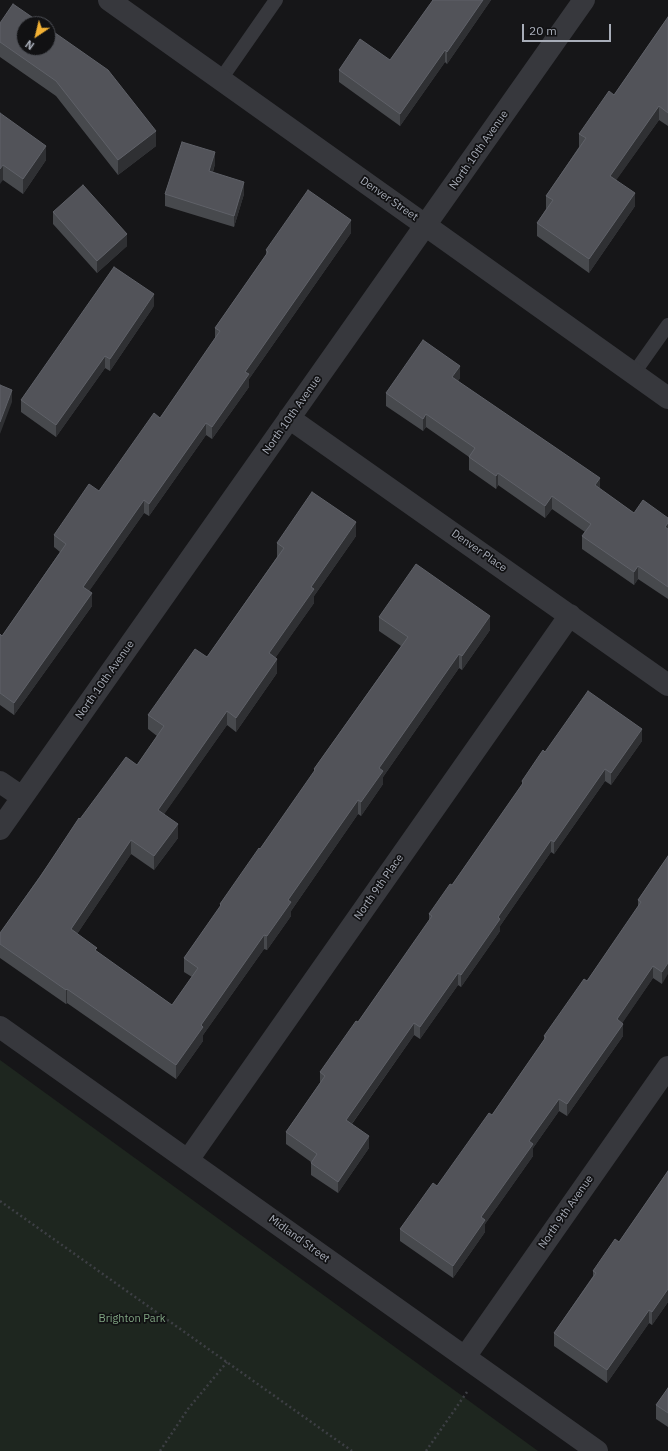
<!DOCTYPE html>
<style>
body{margin:0}
#map{position:relative;width:668px;height:1451px;overflow:hidden;background:#161618;font-family:"IBM Plex Sans",sans-serif}
canvas{display:block}
.north{position:absolute;left:16px;top:16px;width:40px;height:40px;box-sizing:border-box;background:#111113;border:1px solid #4d4f55;border-radius:50%;rotate:215deg;font-size:11px;font-weight:700;line-height:16px;text-align:center;color:#a8adb8}
.north::after{content:'';display:block;margin:auto;width:14px;height:18px;background:#f2b134;clip-path:polygon(50% 0,100% 100%,50% 72%,0 100%)}
.scale{position:absolute;left:522px;top:24px;width:89px;height:18px;box-sizing:border-box;border:2px solid #a8adb8;border-top:0;padding-left:5px;font-size:12px;line-height:14px;white-space:nowrap;color:#a8adb8;-webkit-text-stroke:3px #111113;paint-order:stroke}
</style>
<div id="map">
<canvas width="668" height="1451"></canvas>
<div class="north">N</div>
<div class="scale">20 m</div>
</div>
<script>
const c = document.querySelector('canvas').getContext('2d');
c.lineJoin = 'round';
function fillPath(path, color) {
  c.fillStyle = color;
  c.fill(path, 'evenodd');
}
function poly(rows) {
  const path = new Path2D();
  for (const r of rows) {
    path.moveTo(r[0], r[1]);
    for (let i = 2; i < r.length; i += 2) path.lineTo(r[i], r[i + 1]);
  }
  return path;
}
function trace(path, color, width, dash) {
  c.strokeStyle = color;
  c.lineWidth = width;
  c.lineCap = dash ? 'butt' : 'round';
  c.setLineDash(dash || []);
  c.stroke(path);
}
function drawText(font, color, halo, rows, align = 'center') {
  c.font = font + ' "IBM Plex Sans",sans-serif';
  c.lineWidth = 3.5;
  c.setLineDash([]);
  c.textBaseline = 'middle';
  c.strokeStyle = halo;
  c.fillStyle = color;
  for (const [text, x, y, turn = 0] of rows) {
    c.save();
    c.translate(x, y);
    c.rotate((+turn || 0) * Math.PI / 180);
    c.textAlign = isNaN(turn) ? turn : align;
    if (halo) c.strokeText(text, 0, 0);
    c.fillText(text, 0, 0);
    c.restore();
  }
}
const green = poly([
 [0,1060,538,1451,0,1451]
]);
const path = poly([
 [0,1201,352,1451],
 [160,1451,188,1409,227,1362],
 [426,1451,467,1392]
]);
const lane = poly([
 [221,79,276,0],
 [634,373,668,325]
]);
const street = poly([
 [109,0,668,398],
 [289,418,668,685],
 [0,782,22,797],
 [0,829,584,0],
 [0,1027,597,1451],
 [188,1160,570,615],
 [465,1357,668,1067]
]);
const wall = poly([
 [433,0,491,0,447,64,445,62,400,126,339,82,339,70,390,60],
 [668,17,668,126,659,120,616,180,635,206,589,273,537,236,537,223,546,209,546,196,579,147,579,134,614,95],
 [0,23,156,146,118,175,56,96,0,57],
 [0,113,46,160,23,194,3,180],
 [215,164,213,172,244,194,234,227,165,206,165,194],
 [53,212,127,246,97,273,53,224],
 [351,233,249,379,249,387,212,439,206,435,149,516,144,513,89,591,92,606,14,715,0,705,0,634,2,636,60,552,54,547,54,535,99,491,160,418,215,339,215,328,266,255,266,250],
 [154,306,110,371,105,368,56,437,21,412,21,400],
 [460,378,458,381,600,489,634,513,668,518,668,599,638,579,634,585,582,549,582,536,585,532,552,509,545,518,498,485,496,489,469,470,469,457,426,427,423,431,386,406,386,393],
 [356,536,314,596,314,603,275,658,277,673,236,732,227,725,164,814,178,838,154,870,131,854,77,934,97,952,172,1005,192,977,184,972,184,958,220,907,220,904,260,849,314,773,314,769,401,646,379,631,379,617,490,630,462,670,459,668,383,777,383,784,361,816,358,814,291,911,291,916,267,950,264,949,203,1035,203,1041,176,1079,67,1003,66,1004,0,958,0,933,80,819,137,765,157,736,148,729,148,715,207,657,277,557,277,543],
 [642,741,611,785,605,781,554,854,551,852,500,926,500,931,461,987,458,985,420,1039,414,1035,352,1124,369,1148,338,1193,311,1175,311,1162,286,1144,286,1132,320,1083,320,1072,358,1022,429,921,429,914,452,885,522,785,522,781,545,752],
 [668,856,662,984,653,978,622,1023,623,1036,567,1116,559,1111,533,1148,533,1156,485,1224,485,1232,453,1278,400,1241,400,1229,437,1186,492,1115,544,1040,544,1036,587,981,638,907,638,900],
 [668,1171,668,1302,652,1325,649,1323,607,1383,554,1346,554,1333,593,1276,593,1271,619,1242],
 [668,1388,668,1427,656,1419,656,1405]
]);
const shadedWall = poly([
 [483,0,491,0,447,64,447,52],
 [445,50,445,62,400,126,400,114],
 [659,106,659,120,610,189,610,176],
 [156,131,156,146,118,175,118,160],
 [46,146,46,160,23,194,23,179],
 [215,152,215,164,209,183,209,171],
 [3,165,3,180,0,184,0,169],
 [244,182,244,194,234,227,234,216],
 [635,193,635,206,589,273,589,259],
 [351,220,351,233,249,379,249,387,212,439,212,427,245,372],
 [127,234,127,246,97,273,97,261],
 [154,294,154,306,110,371,110,359],
 [105,356,105,368,56,437,56,425],
 [460,366,460,378,452,390,452,377],
 [12,390,12,402,0,434,0,422],
 [426,414,426,427,423,431,423,419],
 [206,423,206,435,149,516,149,504],
 [498,473,498,485,496,489,496,476],
 [600,478,600,491,595,485],
 [552,496,552,509,545,518,545,506],
 [144,500,144,513,83,600,83,587],
 [356,522,356,536,314,596,314,603,269,667,269,653,311,587],
 [668,523,668,536,665,527],
 [638,566,638,579,634,585,634,572],
 [92,593,92,606,14,715,14,703],
 [490,616,490,630,462,670,462,656],
 [459,654,459,668,383,777,383,784,361,816,361,802,379,768],
 [277,659,277,673,236,732,236,718],
 [227,711,227,725,158,823,158,810],
 [642,729,642,741,611,785,611,773],
 [605,769,605,781,554,854,554,842],
 [358,800,358,814,291,911,291,916,267,950,267,936,288,900],
 [178,824,178,838,154,870,154,856],
 [131,840,131,854,71,943,71,929],
 [551,840,551,852,500,926,500,931,461,987,461,975,498,917],
 [264,935,264,949,203,1035,203,1041,176,1079,176,1065,201,1025],
 [668,963,668,974,662,984,662,972],
 [653,966,653,978,617,1031,617,1019],
 [458,973,458,985,420,1039,420,1027],
 [67,989,67,1003,66,1004,66,990],
 [414,1023,414,1035,346,1132,346,1120],
 [623,1024,623,1036,567,1116,567,1104],
 [559,1099,559,1111,533,1148,533,1156,485,1224,485,1232,453,1278,453,1266,481,1217,529,1141],
 [369,1136,369,1148,338,1193,338,1182],
 [668,1289,668,1302,652,1325,652,1312],
 [649,1310,649,1323,607,1383,607,1370]
]);
const building = poly([
 [433,0,483,0,447,52,445,50,400,114,339,70,360,39,390,60,433,0],
 [13,4,42,24,24,24,24,48,48,48,48,28,108,70,156,131,118,160,56,81,0,42,0,23,13,4],
 [668,17,668,113,659,106,610,176,635,193,589,259,537,223,553,200,546,196,586,138,579,134,609,91,614,95,668,17],
 [0,113,46,146,23,179,3,165,0,169,0,113],
 [182,142,215,152,209,171,244,182,234,216,165,194,182,142],
 [83,185,127,234,97,261,53,212,83,185],
 [308,190,351,220,245,372,249,374,212,427,206,423,149,504,144,500,83,587,92,593,14,703,0,693,0,634,2,636,66,544,54,535,89,484,99,491,154,413,160,418,220,331,215,328,268,252,266,250,308,190],
 [114,267,154,294,110,359,105,356,56,425,21,400,114,267],
 [423,340,460,366,452,377,600,478,595,485,634,513,643,500,668,518,668,523,665,527,668,529,668,587,638,566,634,572,582,536,591,524,552,496,545,506,498,473,496,476,469,457,475,448,426,414,423,419,386,393,423,340],
 [0,385,12,390,0,422,0,385],
 [312,492,356,522,311,587,314,589,269,653,277,659,236,718,227,711,158,810,178,824,154,856,131,840,71,929,97,948,95,950,172,1005,198,968,184,958,221,905,220,904,259,848,260,849,315,770,314,769,408,637,379,617,416,564,490,616,462,656,459,654,379,768,383,771,361,802,358,800,288,900,291,902,267,936,264,935,201,1025,203,1027,176,1065,67,989,66,990,0,944,0,933,40,877,79,818,80,819,126,757,137,765,164,726,148,715,195,649,207,657,284,548,277,543,312,492],
 [588,691,642,729,611,773,605,769,554,842,551,840,498,917,500,919,461,975,458,973,420,1027,414,1023,346,1120,369,1136,338,1182,311,1163,317,1154,286,1132,325,1076,320,1072,356,1021,358,1022,432,916,429,914,450,884,452,885,523,783,522,781,543,750,545,752,588,691],
 [668,856,668,963,662,972,653,966,617,1019,623,1024,567,1104,559,1099,529,1141,533,1144,481,1217,485,1220,453,1266,400,1229,433,1183,437,1186,489,1113,492,1115,546,1037,544,1036,584,979,587,981,641,902,638,900,668,856],
 [668,1171,668,1289,652,1312,649,1310,607,1370,554,1333,596,1273,593,1271,615,1239,619,1242,668,1171],
 [668,1388,668,1413,656,1405,668,1388]
]);
const streetNames = [
 ["North 10th Avenue",479,150,-55],
 ["Denver Street",389,199,35],
 ["North 10th Avenue",292,415,-55],
 ["Denver Place",479,551,35],
 ["North 10th Avenue",105,680,-55],
 ["North 9th Place",379,887,-55],
 ["North 9th Avenue",566,1212,-55],
 ["Midland Street",299,1239,36]
];
const parkNames = [
 ["Brighton Park",132,1319]
];
fillPath(green, '#1e261f');
trace(path, '#3d3f44', 2.5, [2, 3]);
trace(lane, '#37383d', 14);
trace(street, '#37383d', 22);
fillPath(wall, '#47494d');
fillPath(shadedWall, '#2f3033');
fillPath(building, '#525359');
trace(building, '#5f6168', 1);
drawText('11px', '#a8adb8', '#111113', streetNames);
drawText('11px', '#7fa381', '#111113', parkNames);
</script>
